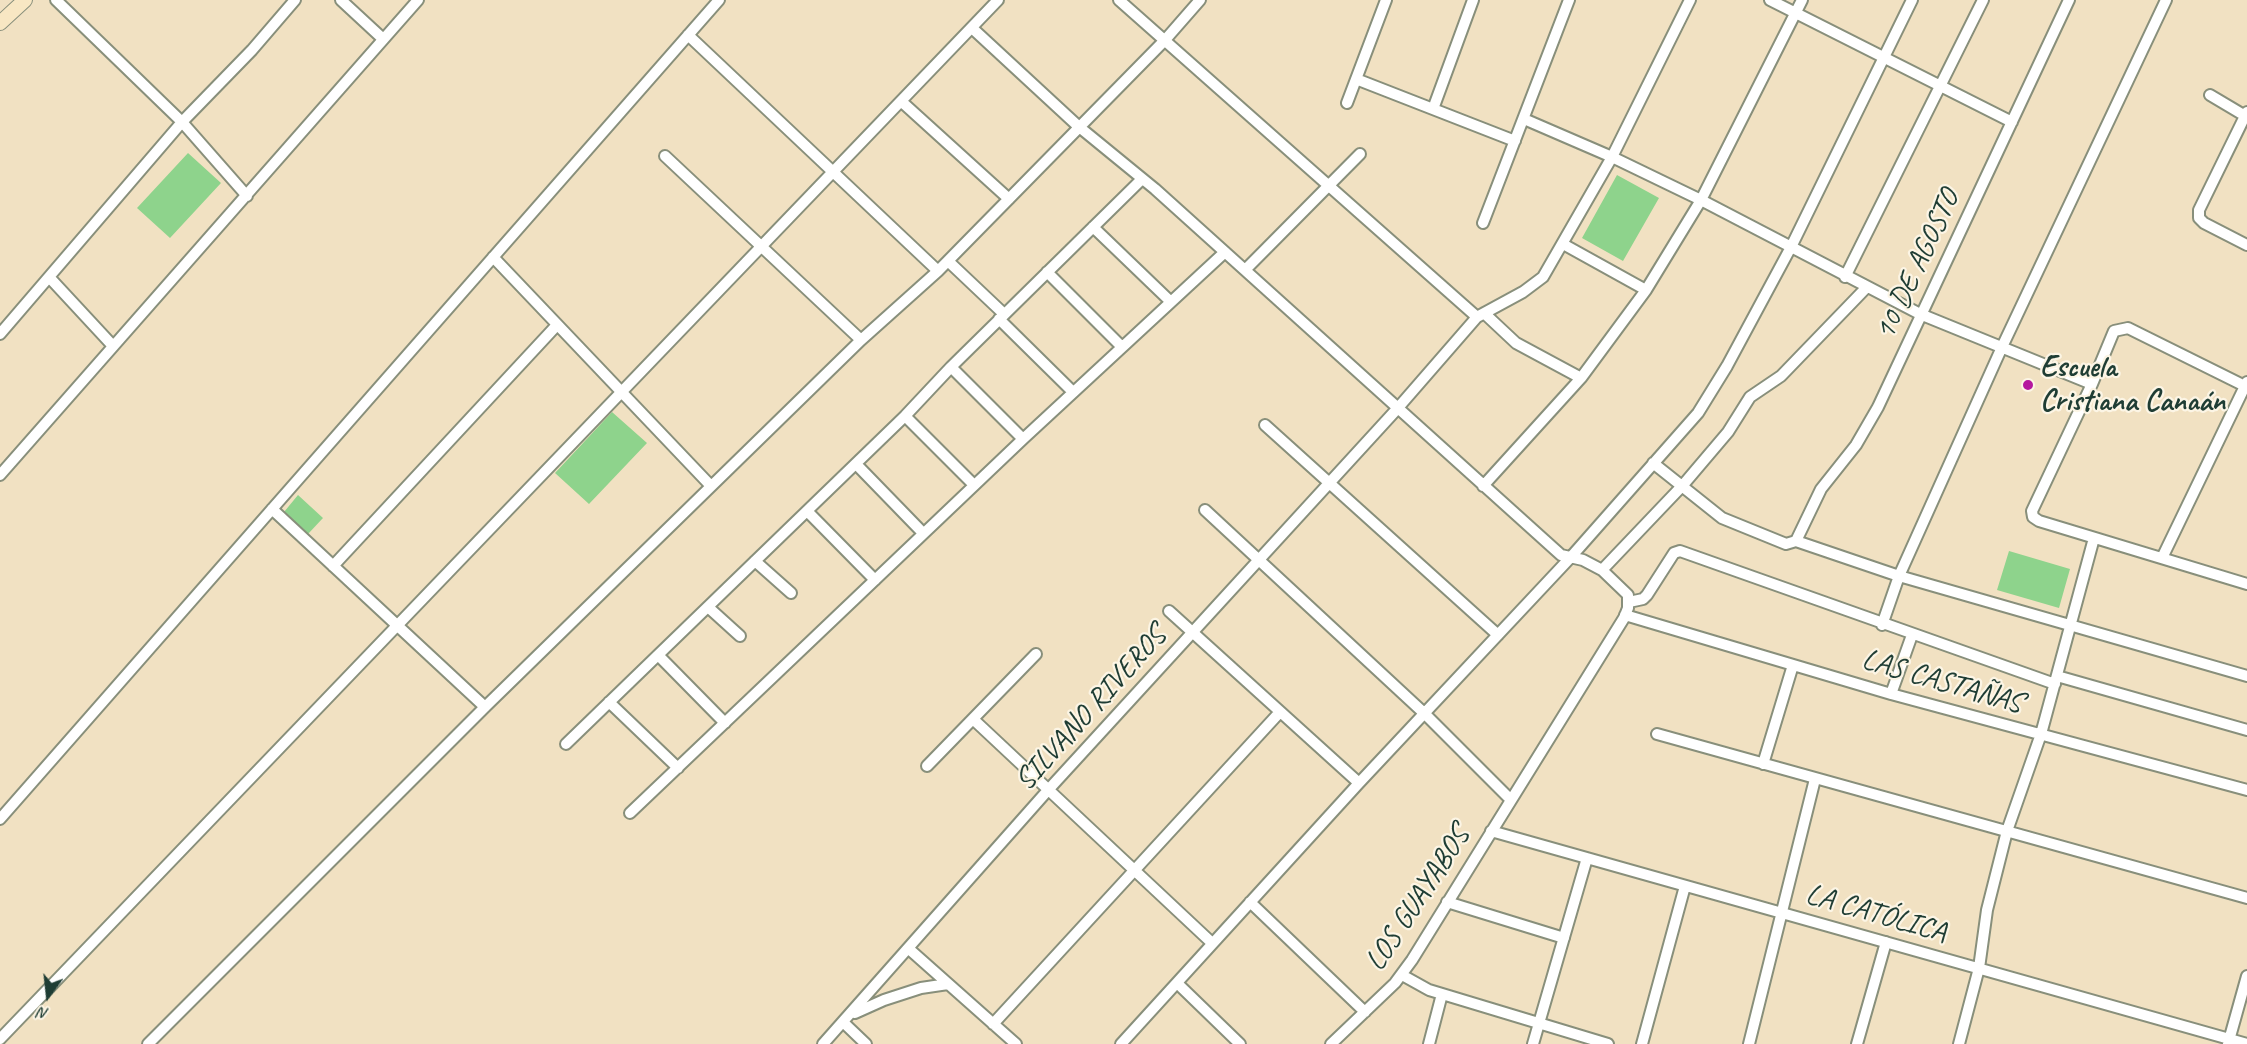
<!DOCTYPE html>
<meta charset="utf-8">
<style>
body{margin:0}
#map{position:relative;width:2247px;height:1044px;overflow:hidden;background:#f1e1c2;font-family:Caveat,sans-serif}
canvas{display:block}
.north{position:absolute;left:18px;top:966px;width:60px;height:60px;-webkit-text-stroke:4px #fcf5e5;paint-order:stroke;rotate:195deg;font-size:16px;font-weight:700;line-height:24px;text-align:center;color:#1f3d34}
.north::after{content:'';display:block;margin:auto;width:21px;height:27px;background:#1f3d34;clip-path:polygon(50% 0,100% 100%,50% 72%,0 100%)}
</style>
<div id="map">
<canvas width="2247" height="1044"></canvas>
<div class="north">N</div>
</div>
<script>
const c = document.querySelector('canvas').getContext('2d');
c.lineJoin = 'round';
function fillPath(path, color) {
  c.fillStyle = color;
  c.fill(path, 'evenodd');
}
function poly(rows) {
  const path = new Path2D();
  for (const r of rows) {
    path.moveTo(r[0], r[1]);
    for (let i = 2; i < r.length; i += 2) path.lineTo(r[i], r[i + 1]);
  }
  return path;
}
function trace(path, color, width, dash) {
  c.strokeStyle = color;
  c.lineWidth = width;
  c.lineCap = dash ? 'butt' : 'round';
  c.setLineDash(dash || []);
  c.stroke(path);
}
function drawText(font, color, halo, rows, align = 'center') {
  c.font = font + ' Caveat,sans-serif';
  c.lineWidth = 4.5;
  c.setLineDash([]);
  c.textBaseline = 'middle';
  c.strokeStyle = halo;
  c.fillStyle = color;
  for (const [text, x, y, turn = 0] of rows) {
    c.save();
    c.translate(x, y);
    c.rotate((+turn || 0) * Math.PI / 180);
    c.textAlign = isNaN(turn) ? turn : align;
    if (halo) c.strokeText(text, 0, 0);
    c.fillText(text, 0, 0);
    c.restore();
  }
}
const green = poly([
 [188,153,221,183,170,238,137,208],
 [1617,175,1659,198,1623,261,1582,238],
 [612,412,647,443,589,504,555,473],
 [298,495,323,518,308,534,284,512],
 [2009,551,2070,569,2059,608,1997,590]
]);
const minor = poly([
 [56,0,182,122,247,196],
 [341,0,382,38],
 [1119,0,1477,317],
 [1770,0,2012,122],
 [972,28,1078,126,1155,189,1561,555,1583,560,1602,570,1628,595,1628,608,1624,618,1412,960,1395,983,1331,1044],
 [688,35,938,271],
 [1356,79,1515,141],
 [2210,95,2247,117],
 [902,102,1009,199],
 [1347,103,1386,0],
 [1433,109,1473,0],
 [2247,112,2199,210,2199,218,2204,223,2247,245],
 [1524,119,1612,157,1701,200,1920,314,2092,384],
 [665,156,861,340],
 [1483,223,1569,0],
 [1093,227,1171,302],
 [1563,244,1646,290],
 [493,257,711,486],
 [948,261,1004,314],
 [1245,270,1360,154],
 [1047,272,1122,347],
 [49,277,113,346],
 [1845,277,1983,0],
 [1484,313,1516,343,1581,378],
 [999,319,1073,392],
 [0,334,182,122,252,50,295,0],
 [951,367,1023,439],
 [2247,387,2128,328,2114,331,2092,384,2032,511,2033,517,2039,521,2247,584],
 [905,416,974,485],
 [1265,425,1498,635],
 [1653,463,1722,518,1786,544,1796,541,1899,576,2247,676],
 [856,464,923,533],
 [0,475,418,0],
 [1483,486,1581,378,1646,290,1701,200,1802,0],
 [272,509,485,707],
 [1205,510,1425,714,1510,799],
 [807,511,875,580],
 [1796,541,1821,489,1856,445,1878,407,2069,0],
 [2162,558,2247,382],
 [755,561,791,593],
 [333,566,557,325],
 [1602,570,1683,485,1728,432,1750,397,1781,376,1866,288],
 [1629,602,1643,599,1647,595,1674,553,1680,551,2055,684],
 [708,607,740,636],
 [1169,611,1359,783],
 [1625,615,1891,694,2247,790],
 [1882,625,1899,576,2002,347,2166,0],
 [658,655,725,723],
 [2057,676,2247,730],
 [1891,694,1912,635],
 [609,702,678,768],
 [974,720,1212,943],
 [1657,734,2247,898],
 [566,744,905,416,951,367,1142,179],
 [1763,764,1793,665],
 [927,766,1036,654],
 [630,813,1023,439,1225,252],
 [0,819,719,0],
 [1491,831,2247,1044],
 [1250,902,1365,1012],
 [1447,902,1564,938],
 [909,949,1016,1044],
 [1402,975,1429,990,1608,1044],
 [1177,983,1240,1044],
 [855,1013,884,1000,921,988,948,984],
 [844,1023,866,1044],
 [993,1024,1280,712],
 [0,1039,998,0],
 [148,1044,485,707,861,340,938,271,1165,40,1200,0],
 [823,1044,1049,789,1397,409,1477,317,1523,292,1543,277,1612,157,1690,0],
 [1121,1044,1359,783,1570,558,1698,413,1727,366,1791,247,1912,0],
 [1429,1044,1442,994],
 [1533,1044,1587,858],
 [1642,1044,1685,886],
 [1749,1044,1815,779],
 [1857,1044,1886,942],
 [1959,1044,1979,968,1987,910,2007,831,2041,734,2094,538],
 [2228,1044,2247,976]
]);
const secondary = poly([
 [0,23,25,0]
]);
const markers = [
 [2028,385,6,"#b5179e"]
];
const streetNames = [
 ["10 DE AGOSTO",1918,265,-65],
 ["LAS CASTAÑAS",1942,682,16],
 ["SILVANO RIVEROS",1091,709,-48],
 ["LOS GUAYABOS",1418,899,-57],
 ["LA CATÓLICA",1876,914,16]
];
const poiNames = [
 ["Escuela",2040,368],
 ["Cristiana Canaán",2040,402]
];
fillPath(green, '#8ed38c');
trace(minor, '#888f7b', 14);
trace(secondary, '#888f7b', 16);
trace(minor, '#fff', 10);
trace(secondary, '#f8e7c3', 14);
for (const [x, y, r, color] of markers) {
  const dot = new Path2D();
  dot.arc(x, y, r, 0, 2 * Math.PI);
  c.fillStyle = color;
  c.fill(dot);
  trace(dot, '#fcf5e5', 2);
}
drawText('30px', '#1f3d34', '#fcf5e5', streetNames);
drawText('bold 30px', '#1f3d34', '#fcf5e5', poiNames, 'left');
</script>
